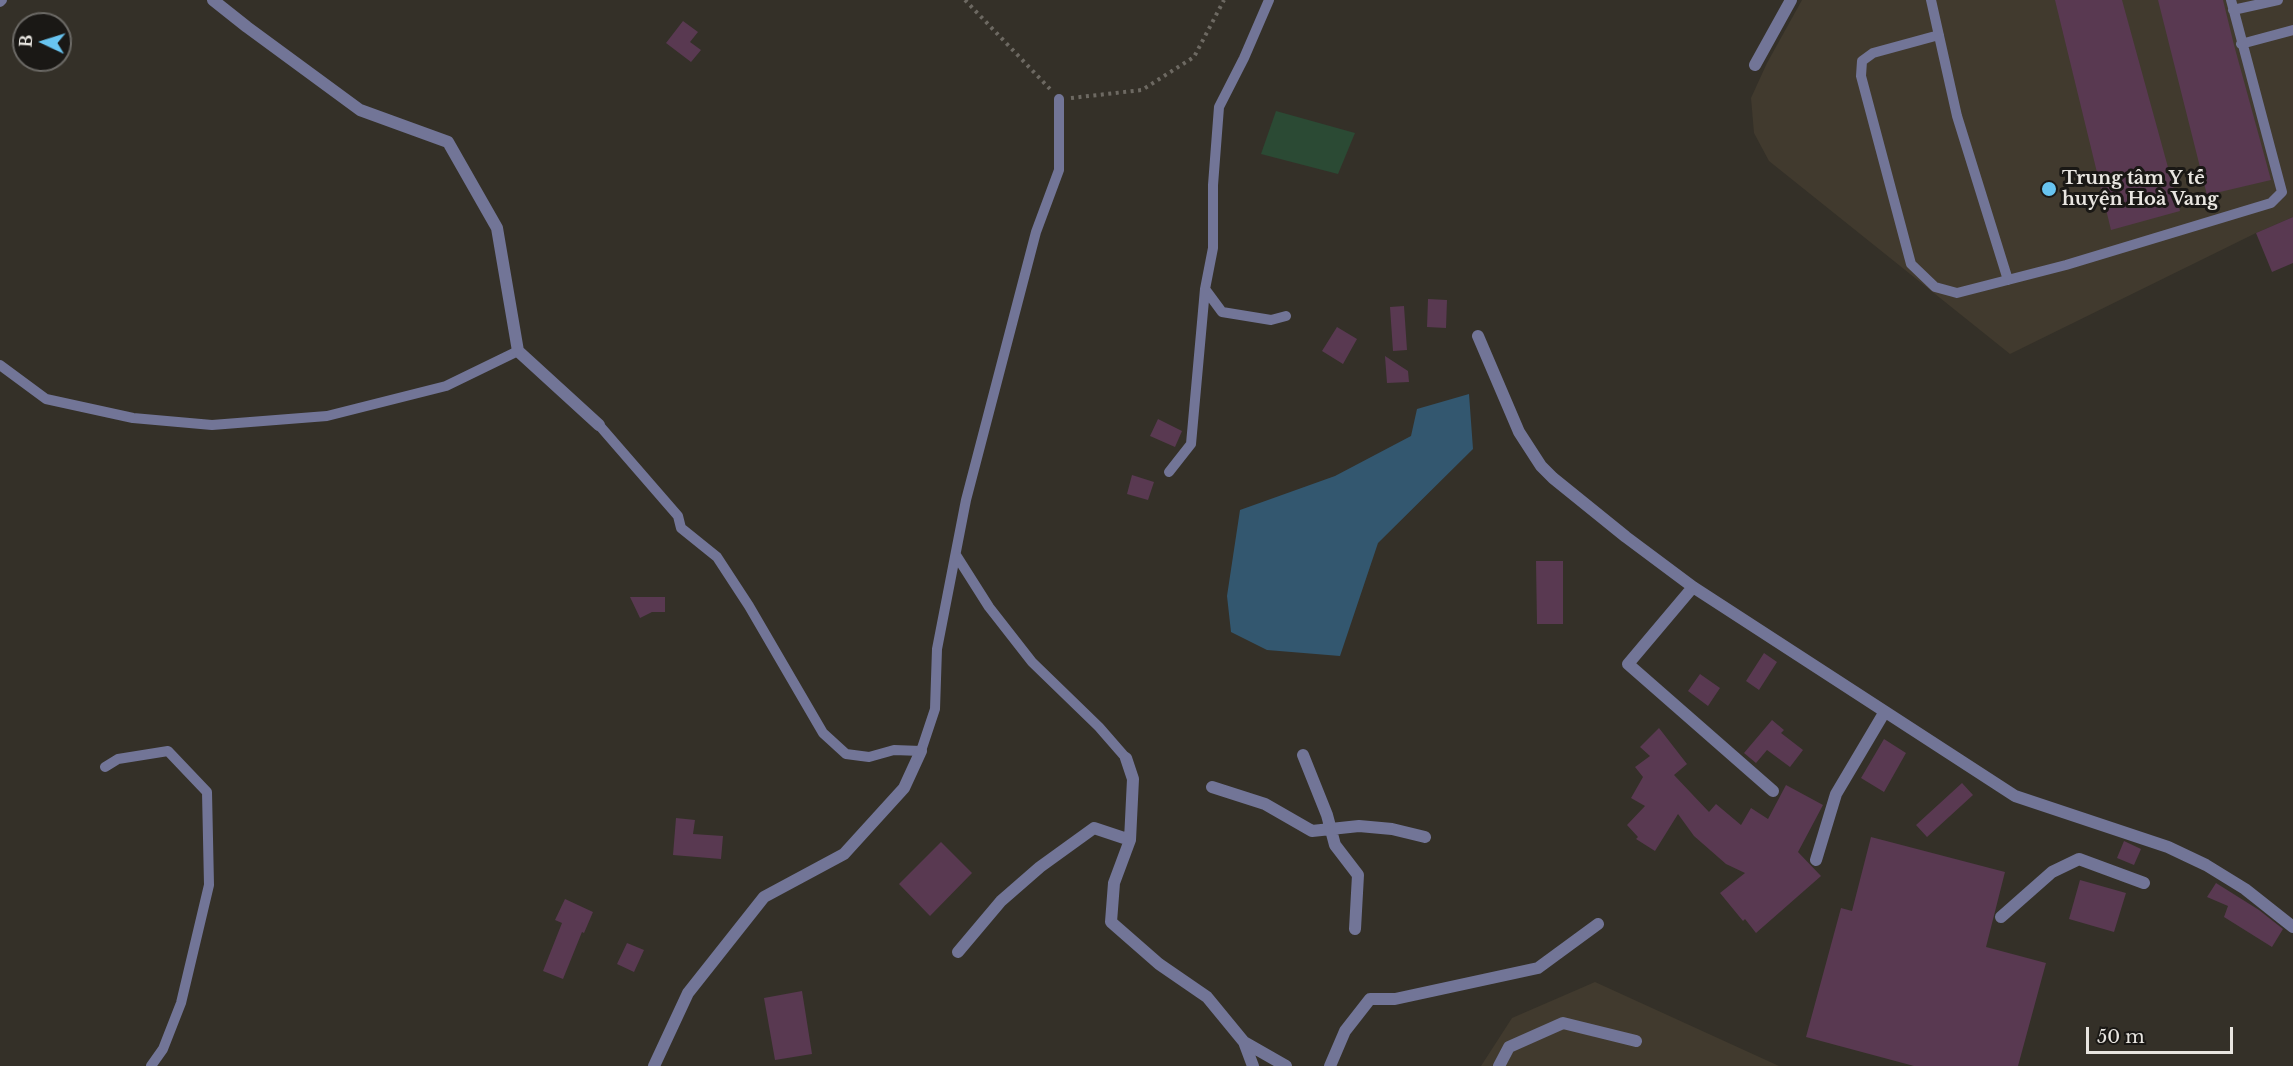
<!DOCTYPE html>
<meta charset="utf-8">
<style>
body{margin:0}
#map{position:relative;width:2293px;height:1066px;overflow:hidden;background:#343028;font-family:"Libre Baskerville",serif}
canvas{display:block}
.north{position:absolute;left:12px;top:12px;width:60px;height:60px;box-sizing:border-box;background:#1a1815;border:2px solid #6c6a66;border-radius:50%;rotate:274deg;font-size:16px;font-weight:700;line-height:24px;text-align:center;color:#e8e5e0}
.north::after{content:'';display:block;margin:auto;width:21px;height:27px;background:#68c4f0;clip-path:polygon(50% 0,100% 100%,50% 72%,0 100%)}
.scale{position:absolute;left:2086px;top:1027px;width:147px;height:27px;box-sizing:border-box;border:3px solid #e8e5e0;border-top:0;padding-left:8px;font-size:18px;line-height:21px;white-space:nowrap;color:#e8e5e0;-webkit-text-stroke:4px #1a1815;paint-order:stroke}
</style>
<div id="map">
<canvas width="2293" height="1066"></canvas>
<div class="north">B</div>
<div class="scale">50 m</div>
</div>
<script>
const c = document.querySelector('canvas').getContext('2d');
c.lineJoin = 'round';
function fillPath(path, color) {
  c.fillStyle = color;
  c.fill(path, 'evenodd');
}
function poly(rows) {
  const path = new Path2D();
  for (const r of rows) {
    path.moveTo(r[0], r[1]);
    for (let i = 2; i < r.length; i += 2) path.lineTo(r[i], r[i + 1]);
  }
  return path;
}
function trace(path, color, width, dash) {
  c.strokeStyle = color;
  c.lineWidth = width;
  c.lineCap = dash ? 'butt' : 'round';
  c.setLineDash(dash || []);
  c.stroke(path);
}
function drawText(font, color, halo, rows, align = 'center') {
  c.font = font + ' "Libre Baskerville",serif';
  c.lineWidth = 6;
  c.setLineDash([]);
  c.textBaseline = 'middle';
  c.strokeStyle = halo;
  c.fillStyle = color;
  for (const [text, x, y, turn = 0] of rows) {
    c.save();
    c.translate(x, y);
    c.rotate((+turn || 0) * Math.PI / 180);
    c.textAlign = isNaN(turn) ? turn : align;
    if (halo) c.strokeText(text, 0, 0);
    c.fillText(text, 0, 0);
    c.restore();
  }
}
const built = poly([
 [1802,0,2293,0,2293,217,2256,233,2010,354,1769,161,1754,133,1751,98,1767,63],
 [1595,982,1779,1066,1481,1066,1512,1018]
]);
const green = poly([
 [1276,111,1355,133,1338,174,1261,154]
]);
const water = poly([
 [1469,394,1473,449,1378,543,1340,656,1267,650,1231,632,1227,596,1240,510,1335,476,1411,436,1417,409]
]);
const building = poly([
 [2055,0,2122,0,2180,211,2111,230],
 [2158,0,2223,0,2234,45,2271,180,2207,195],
 [683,21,698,32,690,42,701,50,691,62,666,43],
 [2293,217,2293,263,2272,272,2256,233],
 [1428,299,1447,300,1446,328,1427,327],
 [1404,306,1407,350,1393,351,1390,307],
 [1337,327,1357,339,1343,364,1322,351],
 [1385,356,1408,371,1409,382,1387,383],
 [1158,419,1182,431,1175,447,1150,436],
 [1132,475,1154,482,1148,500,1127,494],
 [1536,561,1563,561,1563,624,1537,624],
 [630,597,665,597,665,612,652,612,640,618],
 [1764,653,1777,662,1759,690,1746,681],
 [1700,674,1720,688,1708,706,1688,691],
 [1772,720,1784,730,1781,733,1803,750,1790,767,1767,750,1756,763,1744,753],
 [1659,728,1687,764,1674,775,1709,812,1716,804,1741,825,1751,808,1768,819,1786,785,1823,805,1798,852,1821,876,1756,933,1745,919,1743,921,1720,893,1745,873,1726,864,1694,836,1678,814,1655,851,1636,839,1638,837,1627,825,1645,806,1631,798,1643,777,1635,767,1650,756,1640,747],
 [1884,739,1906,753,1884,792,1861,778],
 [1962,783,1973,795,1927,837,1916,825],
 [676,818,695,820,693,834,723,836,721,859,673,855],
 [1871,837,2005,872,1986,947,2046,963,2018,1066,1914,1066,1806,1037,1841,908,1852,911],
 [2124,841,2141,849,2134,865,2117,858],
 [941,842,972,873,930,916,899,884],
 [2080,880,2126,893,2114,932,2069,919],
 [2216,883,2259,910,2283,929,2272,947,2224,917,2228,906,2207,897],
 [565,899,593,912,584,933,582,932,563,979,543,971,562,923,555,920],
 [627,943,644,950,634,972,617,964],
 [802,991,812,1054,775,1060,764,998]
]);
const path = poly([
 [965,0,1050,89],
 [1071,98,1142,90,1194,57,1224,0]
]);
const service = poly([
 [1931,0,1957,116,2008,280],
 [0,2,2,0],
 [2233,10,2278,0],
 [1939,35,1873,53,1862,61,1861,76,1911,264,1935,287,1957,293,2066,265,2271,203,2282,192,2231,0],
 [2241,44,2293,30],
 [1205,289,1222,312,1271,320,1286,316],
 [0,365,46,399,133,418,212,425,327,416,446,386,518,351],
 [599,425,678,516,681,528,717,557,749,606,823,733,846,754,869,757,894,750,921,751,935,709,937,649,966,500,1036,232,1059,170,1059,99],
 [1169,472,1191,444,1205,289,1213,248,1213,185,1219,107,1244,58,1269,0],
 [956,555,989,607,1032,662,1099,727,1126,758],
 [105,767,118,759,168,751,207,792,209,885,181,1003,163,1049,151,1066]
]);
const minor = poly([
 [213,0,247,27,360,110,448,142,497,228,518,351,599,425],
 [1755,65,1791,0],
 [1478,336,1519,432,1541,466,1553,478,1626,537,1693,587,2015,796,2168,847,2206,865,2245,889,2293,927],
 [1693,587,1628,664,1773,791],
 [1303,755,1327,815,1335,845,1358,875,1355,929],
 [1126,758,1133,779,1130,840,1114,883,1111,922,1159,964,1207,997,1244,1042,1286,1066],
 [1212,787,1265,804,1312,831,1359,826,1392,829,1425,837],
 [1816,860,1836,794,1884,713],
 [2001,917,2052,872,2079,859,2144,883],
 [958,952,1001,901,1040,867,1094,828,1130,840],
 [1244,1042,1253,1066],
 [654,1066,688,993,764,897,844,854,904,788,921,751],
 [1330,1066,1345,1031,1370,999,1395,999,1538,968,1598,924],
 [1499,1066,1509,1047,1563,1023,1636,1041]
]);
const markers = [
 [2049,189,8,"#68c4f0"]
];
const poiNames = [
 ["Trung tâm Y tế",2062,179],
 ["huyện Hoà Vang",2062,200]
];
fillPath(built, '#413a2e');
fillPath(green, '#2b4a34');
fillPath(water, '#33576f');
fillPath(building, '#593951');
trace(path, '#6d6962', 4, [3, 4.5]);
trace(service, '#727597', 10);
trace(minor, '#727597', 12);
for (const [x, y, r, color] of markers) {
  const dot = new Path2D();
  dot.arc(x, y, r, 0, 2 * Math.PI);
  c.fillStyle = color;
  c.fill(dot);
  trace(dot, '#1a1815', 2);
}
drawText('bold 18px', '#e8e5e0', '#1a1815', poiNames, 'left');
</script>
